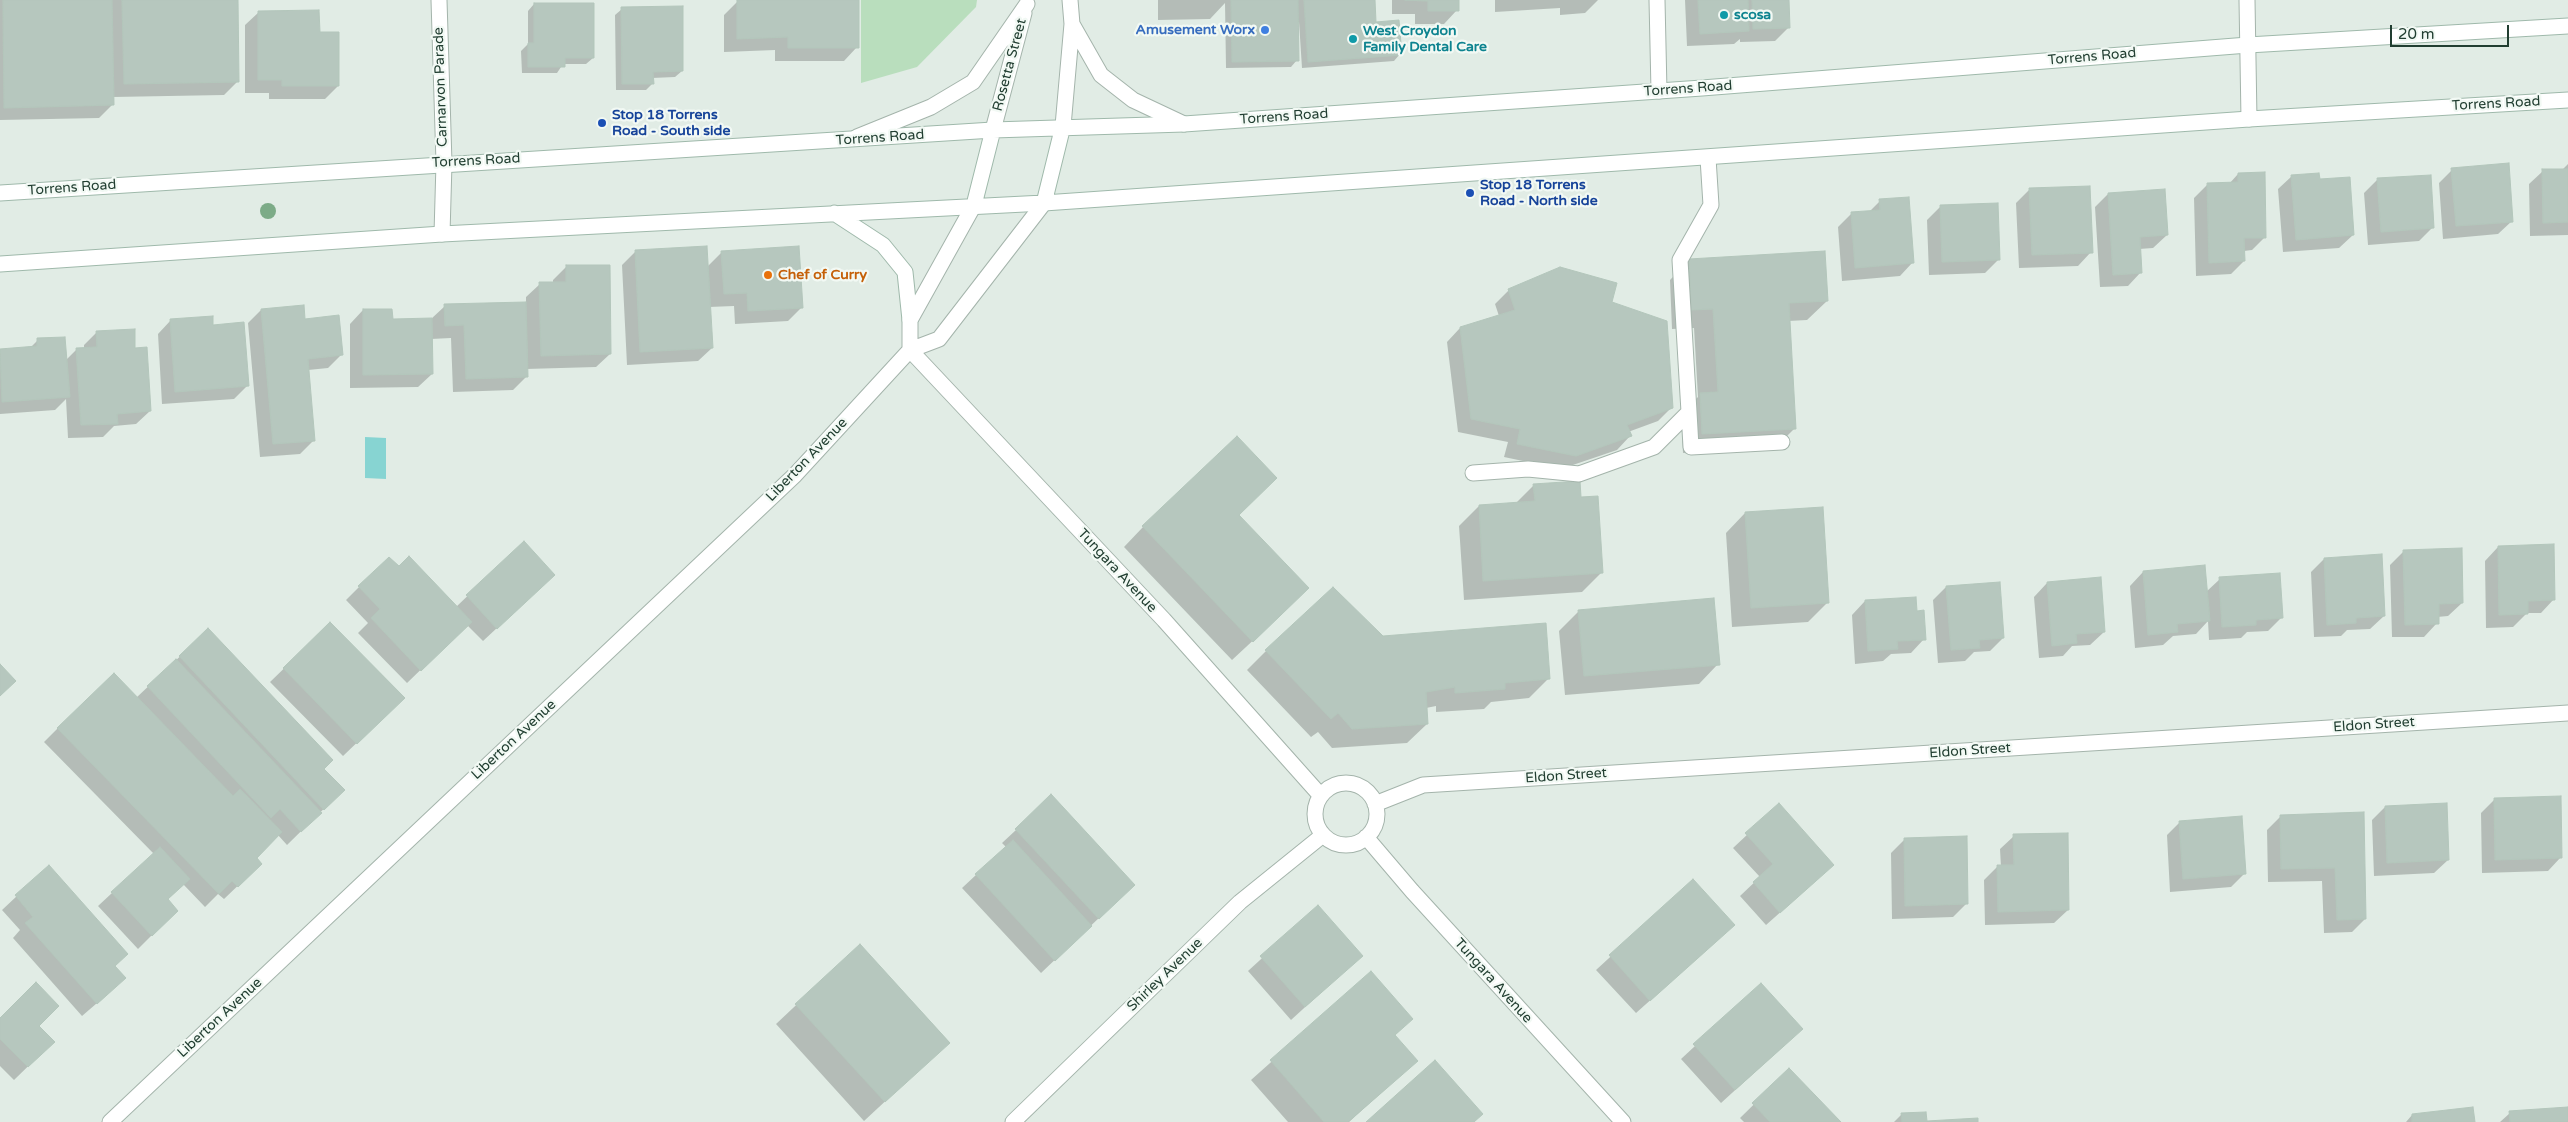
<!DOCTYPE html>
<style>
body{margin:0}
#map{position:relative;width:2568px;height:1122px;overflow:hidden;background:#e1ece5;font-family:"Varela Round",sans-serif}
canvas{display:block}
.scale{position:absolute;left:2390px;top:25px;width:119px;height:22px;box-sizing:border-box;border:2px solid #213e31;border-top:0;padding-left:6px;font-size:15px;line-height:18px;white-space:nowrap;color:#213e31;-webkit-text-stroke:4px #f2f9f4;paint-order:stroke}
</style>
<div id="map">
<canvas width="2568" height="1122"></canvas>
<div class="scale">20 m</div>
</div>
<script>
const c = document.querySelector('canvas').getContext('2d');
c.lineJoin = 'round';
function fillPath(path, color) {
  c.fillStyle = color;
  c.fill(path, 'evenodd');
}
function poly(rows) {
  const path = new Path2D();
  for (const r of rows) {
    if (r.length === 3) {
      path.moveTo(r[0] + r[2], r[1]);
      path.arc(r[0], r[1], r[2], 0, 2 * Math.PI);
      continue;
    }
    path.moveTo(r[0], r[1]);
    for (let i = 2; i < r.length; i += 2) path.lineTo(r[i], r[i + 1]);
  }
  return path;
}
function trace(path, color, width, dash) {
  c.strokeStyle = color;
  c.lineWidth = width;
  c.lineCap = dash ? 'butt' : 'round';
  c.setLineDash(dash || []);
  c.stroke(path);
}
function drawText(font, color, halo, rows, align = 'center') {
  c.font = font + ' "Varela Round",sans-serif';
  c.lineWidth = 4.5;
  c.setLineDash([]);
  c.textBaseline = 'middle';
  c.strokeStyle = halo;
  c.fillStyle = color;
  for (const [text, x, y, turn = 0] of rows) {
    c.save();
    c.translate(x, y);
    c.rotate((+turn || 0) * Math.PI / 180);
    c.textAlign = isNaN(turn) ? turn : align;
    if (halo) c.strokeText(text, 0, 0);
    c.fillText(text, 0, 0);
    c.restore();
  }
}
const green = poly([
 [861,0,977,0,976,7,917,67,861,83]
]);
const water = poly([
 [365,437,386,438,386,479,365,478]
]);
const shadow = poly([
 [0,0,237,0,238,81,224,95,113,97,113,104,99,118,0,120],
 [756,0,857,0,857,47,844,61,775,61,775,50,724,52,724,15,738,1],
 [1158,0,1374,0,1375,23,1400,54,1394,61,1302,68,1299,22,1297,23,1297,60,1291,67,1226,68,1225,3,1210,19,1158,20],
 [1392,0,1457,0,1457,10,1444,24,1415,24,1415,14,1392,14],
 [1495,0,1598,0,1585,13,1560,15,1560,8,1495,12],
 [1685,0,1788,0,1789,27,1775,41,1740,42,1740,39,1734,44,1687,46],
 [534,4,593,58,586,64,563,64,557,73,522,73,521,51,528,44,528,11],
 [622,9,682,71,675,77,652,78,652,84,646,90,616,90,615,15],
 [259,12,318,34,338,86,325,99,269,99,269,93,245,93,245,25],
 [2568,164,2568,235,2530,236,2529,184,2543,171,2562,170],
 [2452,170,2512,221,2498,234,2443,239,2439,183],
 [2238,174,2265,237,2252,250,2244,251,2244,261,2231,274,2196,276,2194,198,2207,185,2229,184],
 [2292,176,2318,181,2353,235,2339,248,2283,252,2278,189],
 [2377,180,2432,228,2419,241,2368,245,2364,193],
 [2029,190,2091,252,2078,266,2019,268,2016,203],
 [2108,194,2167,235,2153,248,2139,249,2141,272,2128,286,2100,287,2095,207],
 [1880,201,1913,262,1900,276,1842,281,1838,227,1852,213,1869,212],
 [1941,206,1998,260,1985,273,1929,275,1927,220],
 [636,251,707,267,722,252,801,308,788,321,735,324,734,306,709,307,712,348,698,361,627,365,622,265],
 [1689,260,1827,301,1807,320,1788,321,1795,428,1775,448,1683,453,1681,414,1698,397,1694,328,1672,329,1670,280],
 [566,267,610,354,596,367,526,369,527,376,513,390,453,392,451,338,431,339,432,374,418,387,350,388,350,324,363,310,391,320,431,319,445,306,526,303,526,297,540,284,553,283,553,280],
 [1509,290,1611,303,1671,408,1658,421,1628,432,1630,436,1617,450,1561,469,1504,457,1508,442,1458,432,1447,342,1460,328,1499,316,1495,304],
 [261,310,304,320,341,355,328,368,308,370,314,440,300,454,260,457,248,323],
 [171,320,247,386,234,399,162,404,158,334],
 [97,332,134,349,150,411,136,424,114,426,103,437,68,438,66,399,55,410,0,414,0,350,30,348,38,340,66,360,77,349,84,349,84,345],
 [1534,485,1580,498,1602,572,1582,592,1464,600,1459,526,1479,506,1516,503],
 [1745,513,1828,602,1808,622,1732,627,1726,533],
 [1237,516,1288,608,1232,660,1124,547,1143,527],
 [524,542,540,588,483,641,467,625,407,683,358,633,368,623,346,600,359,587,398,568,456,607],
 [2498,547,2554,599,2541,613,2527,613,2513,627,2486,628,2485,561],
 [2404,551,2462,603,2448,616,2437,617,2437,623,2424,637,2392,637,2390,565],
 [2324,559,2384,616,2370,629,2347,630,2341,636,2314,637,2311,572],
 [2143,572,2206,592,2220,579,2282,617,2268,631,2247,632,2241,638,2209,640,2208,621,2196,634,2173,636,2163,645,2135,648,2130,586],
 [2047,583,2104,632,2090,645,2072,646,2063,656,2039,658,2034,597],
 [1946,587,2003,638,1990,651,1974,652,1965,661,1938,663,1933,600],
 [1865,601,1915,613,1924,639,1911,653,1891,654,1883,661,1855,664,1852,615],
 [1579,611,1718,664,1699,684,1565,695,1559,631],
 [330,624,390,711,343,756,270,682],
 [208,630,322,769,343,790,287,845,278,835,255,858,247,877,224,899,218,894,205,907,183,884,167,900,163,924,138,949,98,906,154,854,44,742,58,728,136,698],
 [1382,637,1548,679,1529,698,1491,702,1484,709,1436,712,1436,706,1426,708,1427,724,1407,743,1332,748,1318,732,1311,737,1247,670,1266,651],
 [2494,800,2561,857,2548,871,2482,873,2481,813],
 [1779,805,1819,878,1766,925,1740,896,1760,877,1733,848],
 [2385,807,2448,860,2434,873,2374,876,2372,820],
 [2363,813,2365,919,2352,932,2324,933,2322,881,2268,882,2267,830,2281,816],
 [2180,822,2244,874,2231,887,2170,892,2167,835],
 [1016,830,1120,898,1041,973,962,888,1006,847,1002,843],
 [2014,836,2068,910,2054,923,1985,925,1984,880,1997,867,2001,867,2000,849],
 [1905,839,1966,904,1953,917,1892,919,1891,853],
 [49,866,111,991,82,1016,13,938,20,930,2,910],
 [1693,881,1720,938,1636,1013,1596,970],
 [1318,907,1361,956,1291,1020,1248,971],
 [860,945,949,1042,864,1121,776,1024],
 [1371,973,1411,1019,1394,1036,1416,1061,1349,1122,1288,1122,1251,1080],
 [1761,985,1788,1042,1721,1103,1681,1059],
 [0,1020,37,1026,53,1042,14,1080,0,1066],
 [1789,1070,1839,1122,1744,1122,1740,1118],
 [2510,1113,2568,1122,2500,1122],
 [1902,1114,1926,1122,1894,1122],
 [2412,1115,2473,1122,2406,1122]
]);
const building = poly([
 [3,0,112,0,114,105,4,108,3,0],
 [122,0,238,0,239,82,124,84,122,0],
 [737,0,859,0,859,48,788,48,788,37,737,39,737,0],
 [1231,0,1298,0,1299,61,1232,62,1231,0],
 [1304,0,1375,0,1376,22,1399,20,1402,55,1308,62,1304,0],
 [1405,0,1459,0,1459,11,1428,11,1428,1,1405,0],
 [1698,0,1748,0,1749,31,1700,34,1698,0],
 [1752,0,1789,0,1790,28,1753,29,1752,0],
 [534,3,594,3,594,58,565,58,565,67,528,67,528,43,534,43,534,3],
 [683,6,683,71,653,72,654,84,622,84,621,7,683,6],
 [319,10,320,32,339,32,339,86,282,86,282,80,258,80,258,11,319,10],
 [2509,163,2513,222,2456,226,2451,168,2509,163],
 [2542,169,2568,169,2568,222,2543,223,2542,169],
 [2265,172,2266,238,2244,238,2245,261,2209,263,2207,183,2238,182,2238,173,2265,172],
 [2319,173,2320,179,2350,177,2354,235,2296,240,2291,175,2319,173],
 [2431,175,2434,228,2381,232,2377,178,2431,175],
 [2090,186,2093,253,2032,255,2029,188,2090,186],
 [2165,189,2168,235,2140,237,2142,273,2113,275,2108,193,2165,189],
 [1909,197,1914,263,1855,268,1851,212,1880,210,1879,199,1909,197],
 [1998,203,2000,260,1942,262,1940,205,1998,203],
 [707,246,713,348,640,352,635,250,707,246],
 [799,246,803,308,748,311,747,293,724,294,721,251,799,246],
 [1825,251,1828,301,1789,303,1796,429,1702,434,1700,393,1718,392,1713,309,1691,310,1689,259,1825,251],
 [566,265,610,265,611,354,541,356,539,282,566,282,566,265],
 [1560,267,1617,283,1612,302,1667,321,1673,408,1627,425,1632,436,1576,456,1517,444,1520,429,1471,419,1460,327,1515,310,1508,289,1560,267],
 [526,302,528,377,466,379,464,325,445,326,444,304,526,302],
 [304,305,305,319,339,315,343,355,308,359,315,441,273,444,261,309,304,305],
 [363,309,392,309,393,319,432,318,433,374,363,375,363,309],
 [213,316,213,325,244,322,249,386,175,392,170,319,213,316],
 [135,329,135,348,147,347,151,411,117,414,118,424,81,425,76,348,97,347,96,331,135,329],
 [65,337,70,397,2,402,0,349,37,346,37,338,65,337],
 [1237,436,1277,478,1239,515,1309,588,1253,642,1142,526,1237,436],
 [1580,481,1581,497,1598,496,1603,573,1483,581,1479,505,1535,501,1533,484,1580,481],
 [1823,507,1829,603,1751,608,1745,512,1823,507],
 [524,541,555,575,497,629,466,595,524,541],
 [2554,544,2555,600,2528,601,2528,614,2499,615,2498,546,2554,544],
 [2462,548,2463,603,2439,604,2439,624,2405,625,2403,550,2462,548],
 [2382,554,2385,616,2356,618,2356,623,2327,625,2324,558,2382,554],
 [409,556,472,622,421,671,371,618,380,609,358,586,389,557,399,566,409,556],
 [2205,565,2210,621,2177,624,2178,632,2148,635,2143,571,2205,565],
 [2280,573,2283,618,2256,620,2256,625,2222,627,2219,577,2280,573],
 [2101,577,2105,632,2076,634,2077,643,2052,646,2047,582,2101,577],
 [2000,582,2004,638,1979,640,1980,648,1951,650,1946,586,2000,582],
 [1333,587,1383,636,1546,623,1550,679,1505,683,1505,689,1455,693,1455,687,1426,692,1428,724,1352,729,1338,713,1331,719,1265,650,1333,587],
 [1916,597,1917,611,1924,610,1926,640,1897,641,1898,649,1868,651,1865,600,1916,597],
 [1714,598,1720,665,1584,676,1578,610,1714,598],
 [330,622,405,698,357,744,283,668,330,622],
 [208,628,333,760,324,769,345,790,324,810,179,656,208,628],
 [176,659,322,813,301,832,280,809,271,818,147,686,176,659],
 [0,664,16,681,0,696,0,664],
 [114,673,233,796,240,789,282,832,257,858,262,864,238,887,232,881,219,894,57,728,114,673],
 [1051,794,1135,885,1099,919,1015,829,1051,794],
 [2561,796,2562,858,2495,860,2494,798,2561,796],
 [1779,803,1834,865,1780,913,1753,882,1773,864,1745,833,1779,803],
 [2447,803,2449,860,2387,863,2385,806,2447,803],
 [2364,812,2366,919,2337,920,2335,868,2281,869,2280,815,2364,812],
 [2242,816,2246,874,2183,879,2179,821,2242,816],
 [2068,833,2069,910,1998,912,1997,865,2014,865,2013,834,2068,833],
 [1967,836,1968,904,1905,906,1904,838,1967,836],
 [1013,840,1092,926,1055,961,975,874,1013,840],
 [160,847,190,879,168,899,178,911,152,936,111,892,160,847],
 [49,865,128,954,115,966,126,978,97,1004,25,923,33,917,15,895,49,865],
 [1693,879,1735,925,1650,1001,1609,955,1693,879],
 [1318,905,1363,956,1305,1007,1260,956,1318,905],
 [860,944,950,1043,885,1102,795,1004,860,944],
 [1371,971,1413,1019,1395,1035,1418,1061,1348,1122,1324,1122,1270,1060,1371,971],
 [36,982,59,1006,39,1026,55,1042,28,1067,0,1039,0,1018,36,982],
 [1761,983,1803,1029,1735,1090,1693,1044,1761,983],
 [1435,1060,1483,1114,1474,1122,1366,1122,1435,1060],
 [1789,1068,1841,1122,1770,1122,1752,1103,1789,1068],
 [2473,1107,2475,1122,2412,1122,2412,1114,2473,1107],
 [2568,1107,2568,1122,2510,1122,2509,1111,2568,1107],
 [1926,1112,1927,1121,1978,1118,1978,1122,1902,1122,1901,1113,1926,1112]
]);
const service = poly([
 [1689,412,1691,447,1782,442],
 [1473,473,1528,469,1579,474,1654,447,1689,412,1680,260,1711,205,1708,158]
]);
const minor = poly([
 [439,0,444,163,442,234],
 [1657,0,1659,91],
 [2247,0,2249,119],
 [910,350,1164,620,1321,796],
 [910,350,910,320,974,205],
 [1346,814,31],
 [1375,804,1423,785,2568,713],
 [1366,837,1412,891,1623,1122],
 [110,1122,795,475,910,350,939,339,1044,203],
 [1013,1122,1240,902,1323,835]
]);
const tertiary = poly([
 [1072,24,1101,75,1133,100,1184,124],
 [1063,126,1072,24,1070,0],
 [993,130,1024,13],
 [857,137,931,107,973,82,1027,4]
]);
const secondary = poly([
 [0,193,993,130,1184,124,1702,88,2248,45,2568,26],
 [1044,203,1063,126],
 [974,205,993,130],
 [834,213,883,245,905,272,910,320],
 [0,264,442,234,1044,203,2249,119,2568,100]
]);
const trees = [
 [268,211]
];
const markers = [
 [1724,15,5,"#0f9aa8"],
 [1265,30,5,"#3f7fe0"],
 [1353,39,5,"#0f9aa8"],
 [602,123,5,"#1a4fb4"],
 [1470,193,5,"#1a4fb4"],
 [768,275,5,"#e8710a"]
];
const cultureNames = [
 ["scosa",1734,15],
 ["West Croydon",1363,31],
 ["Family Dental Care",1363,47]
];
const shopNames = [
 ["Amusement Worx",1255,30]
];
const streetNames = [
 ["Torrens Road",2092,57,-5],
 ["Rosetta Street",1010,65,-75],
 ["Carnarvon Parade",441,87,-92],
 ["Torrens Road",1688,89,-4],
 ["Torrens Road",2496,104,-3],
 ["Torrens Road",1284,117,-4],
 ["Torrens Road",880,138,-4],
 ["Torrens Road",476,161,-3],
 ["Torrens Road",72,188,-4],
 ["Liberton Avenue",807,460,-46],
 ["Tungara Avenue",1117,571,47],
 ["Eldon Street",2374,725,-4],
 ["Liberton Avenue",514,740,-43],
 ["Eldon Street",1970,751,-4],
 ["Eldon Street",1566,776,-4],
 ["Shirley Avenue",1165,975,-44],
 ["Tungara Avenue",1493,981,48],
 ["Liberton Avenue",220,1018,-43]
];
const transitNames = [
 ["Stop 18 Torrens",612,115],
 ["Road - South side",612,131],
 ["Stop 18 Torrens",1480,185],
 ["Road - North side",1480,201]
];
const foodNames = [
 ["Chef of Curry",778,275]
];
fillPath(green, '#b9debd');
fillPath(water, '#87d4d2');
fillPath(shadow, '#0003');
fillPath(building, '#b6c7be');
trace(building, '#b3c6bb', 1);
trace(service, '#a4b4ab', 17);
trace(minor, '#a4b4ab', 17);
trace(tertiary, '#a4b4ab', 17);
trace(secondary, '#9fb9ab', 17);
trace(service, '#fff', 15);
trace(minor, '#fff', 15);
trace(tertiary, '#fff', 15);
trace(secondary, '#fff', 15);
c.fillStyle = '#7cab87';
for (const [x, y] of trees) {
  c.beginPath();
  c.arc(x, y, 8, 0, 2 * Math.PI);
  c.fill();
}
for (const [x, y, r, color] of markers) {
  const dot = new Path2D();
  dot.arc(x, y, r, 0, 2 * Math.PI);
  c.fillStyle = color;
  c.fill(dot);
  trace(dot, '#f2f9f4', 2);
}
drawText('bold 14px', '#0d838f', '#f2f9f4', cultureNames, 'left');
drawText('bold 14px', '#366cbe', '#f2f9f4', shopNames, 'right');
drawText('14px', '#213e31', '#f2f9f4', streetNames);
drawText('bold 14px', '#164399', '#f2f9f4', transitNames, 'left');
drawText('bold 14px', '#c56008', '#f2f9f4', foodNames, 'left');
</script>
